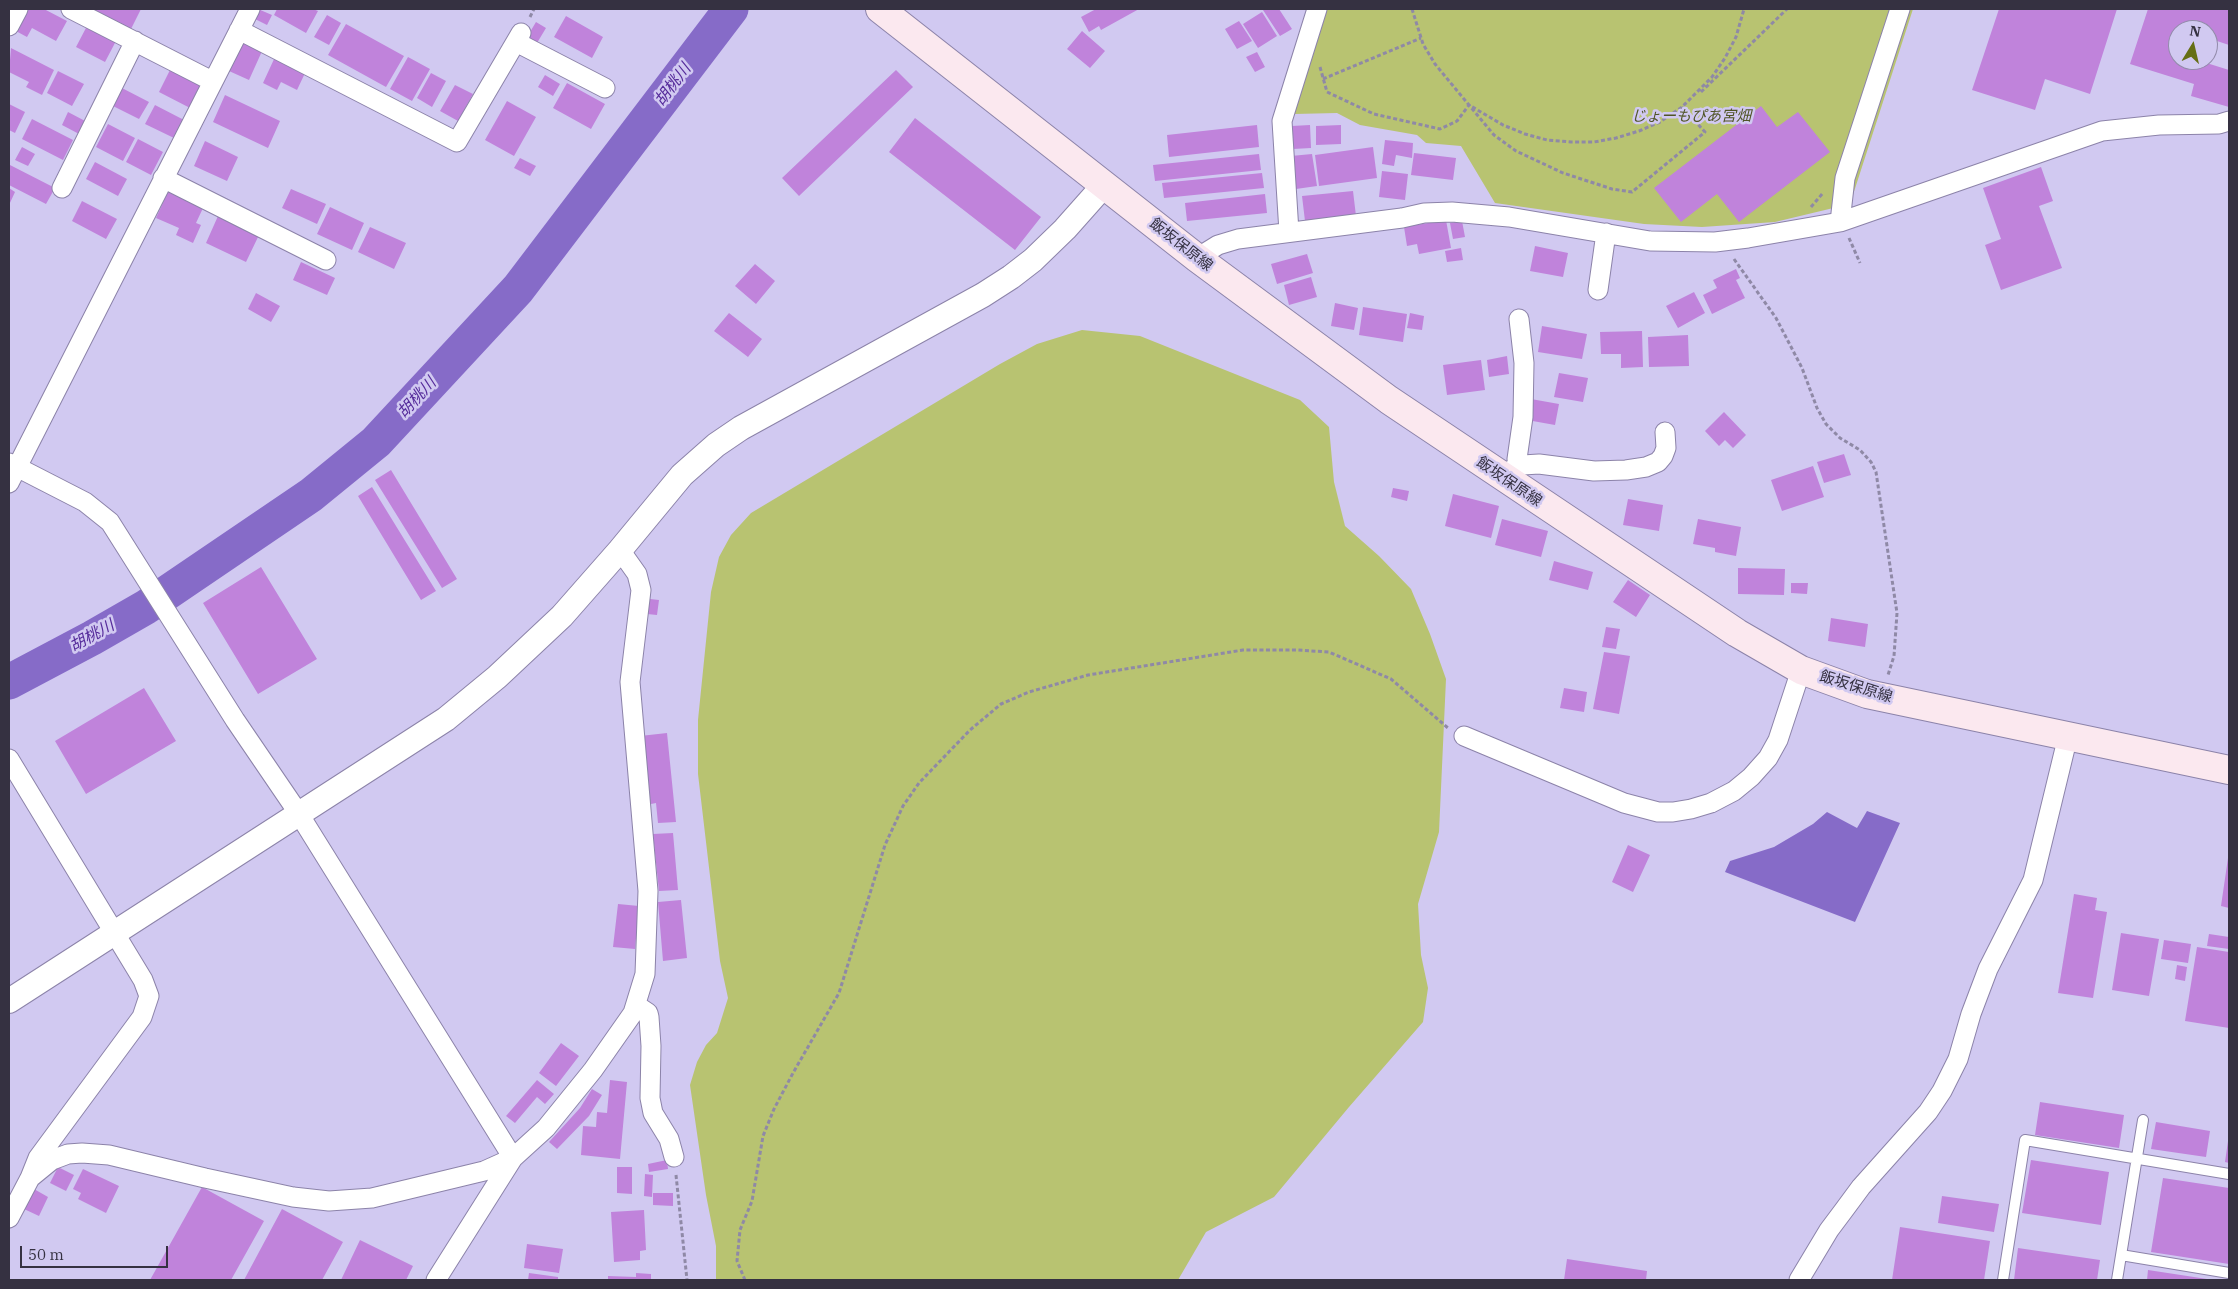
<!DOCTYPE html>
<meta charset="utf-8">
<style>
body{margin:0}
#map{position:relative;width:2238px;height:1289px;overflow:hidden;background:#d1c9f1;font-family:"IBM Plex Serif",serif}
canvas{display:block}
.frame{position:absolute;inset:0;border:10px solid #353141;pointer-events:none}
.north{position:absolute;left:2168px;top:20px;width:50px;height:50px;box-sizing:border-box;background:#d1c9f1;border:1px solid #938cab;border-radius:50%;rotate:9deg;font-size:14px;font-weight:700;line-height:20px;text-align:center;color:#353141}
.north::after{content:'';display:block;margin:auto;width:18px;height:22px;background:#666e15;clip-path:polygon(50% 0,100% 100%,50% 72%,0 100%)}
.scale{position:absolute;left:20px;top:1246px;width:148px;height:22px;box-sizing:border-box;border:2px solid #353141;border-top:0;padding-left:6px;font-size:15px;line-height:18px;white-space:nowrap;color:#353141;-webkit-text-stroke:4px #d1c9f1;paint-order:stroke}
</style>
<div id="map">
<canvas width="2238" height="1289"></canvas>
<div class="frame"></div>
<div class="north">N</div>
<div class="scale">50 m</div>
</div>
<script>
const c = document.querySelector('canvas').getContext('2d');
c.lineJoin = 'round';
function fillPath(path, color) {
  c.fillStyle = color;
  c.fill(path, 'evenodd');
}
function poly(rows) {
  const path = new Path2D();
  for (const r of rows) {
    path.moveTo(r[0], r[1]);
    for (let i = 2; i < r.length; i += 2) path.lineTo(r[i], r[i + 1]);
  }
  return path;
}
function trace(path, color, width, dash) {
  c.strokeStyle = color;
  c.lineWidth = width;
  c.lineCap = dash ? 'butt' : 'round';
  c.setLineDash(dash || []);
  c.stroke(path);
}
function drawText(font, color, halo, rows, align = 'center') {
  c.font = font + ' "IBM Plex Serif","Noto Sans JP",serif';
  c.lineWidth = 5;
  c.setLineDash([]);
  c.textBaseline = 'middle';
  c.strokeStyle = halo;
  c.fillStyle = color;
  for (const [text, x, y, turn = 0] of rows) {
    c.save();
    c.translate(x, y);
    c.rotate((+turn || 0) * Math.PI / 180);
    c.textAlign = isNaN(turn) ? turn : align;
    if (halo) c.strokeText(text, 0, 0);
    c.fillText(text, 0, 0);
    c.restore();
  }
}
const green = poly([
 [1326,9,1913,9,1850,204,1775,222,1702,227,1644,224,1495,203,1461,146,1426,143,1417,135,1360,125,1337,113,1294,114],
 [1082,330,1140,336,1300,400,1329,427,1334,482,1345,526,1379,556,1411,589,1430,634,1446,679,1439,832,1418,904,1421,955,1428,988,1423,1022,1349,1107,1274,1197,1206,1232,1178,1280,716,1280,716,1246,706,1195,690,1085,697,1062,706,1045,717,1033,728,998,720,961,698,774,698,720,711,592,719,557,731,535,751,513,1000,364,1037,344]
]);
const water = poly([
 [1867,811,1900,823,1855,922,1725,872,1730,861,1774,847,1813,824,1827,812,1857,828]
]);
const river = poly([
 [9,682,92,638,146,607,311,495,376,442,518,289,731,9]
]);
const building = poly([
 [25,9,44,9,67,21,56,41,32,28,27,37,14,30],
 [92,9,141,9,131,29],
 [258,9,272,15,267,25,253,18],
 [277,9,313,9,318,11,306,33,274,15],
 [1096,9,1139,9,1101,30,1099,26,1089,32,1081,17],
 [1265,9,1279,9,1292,29,1280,36,1263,10],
 [1999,9,2117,9,2090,94,2045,79,2035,110,1972,90],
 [2148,9,2229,9,2229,45,2208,38,2208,30,2178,30,2178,60,2197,60,2229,70,2229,107,2191,96,2194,84,2130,64],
 [1262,12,1277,36,1258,48,1243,24],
 [327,15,341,23,329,45,314,37],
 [566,16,603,37,592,58,554,37],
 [1239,21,1252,41,1237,49,1225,29],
 [536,22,546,28,537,43,527,37],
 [346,24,404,56,386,87,328,55],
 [87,26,116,41,105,62,76,47],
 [1082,31,1105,51,1090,68,1067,49],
 [244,40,263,49,249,80,229,71],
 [11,48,54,70,42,95,26,87,29,82,9,72],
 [1257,52,1265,67,1255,72,1246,57],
 [275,57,306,71,297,90,281,82,277,90,263,83],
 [408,57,430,69,412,101,390,89],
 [171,68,204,85,192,109,159,92],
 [896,70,913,87,799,196,782,178],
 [58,71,84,84,72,106,47,93],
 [431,73,446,81,432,107,417,98],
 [545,75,560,84,553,96,538,87],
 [567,83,605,104,591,129,553,108],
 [455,85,473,94,458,121,440,111],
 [120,87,149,102,139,119,111,105],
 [225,95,280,121,268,148,213,122],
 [507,101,536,117,514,156,485,140],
 [9,104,25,112,15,133,9,130],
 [155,105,184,120,174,138,145,124],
 [1761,106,1777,127,1798,112,1830,152,1739,222,1717,194,1681,222,1654,188],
 [68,112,87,122,81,135,62,125],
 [915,118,1041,217,1015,250,889,152],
 [32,119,73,140,63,160,22,139],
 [108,124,135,138,123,161,96,147],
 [1257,125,1259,147,1169,157,1167,135],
 [1310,125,1311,148,1293,149,1292,126],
 [1341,125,1341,144,1316,145,1316,126],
 [138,139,163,152,151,175,126,162],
 [1385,140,1413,143,1412,158,1396,155,1394,166,1382,164],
 [205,141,238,157,227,181,194,166],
 [22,147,35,154,28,166,15,160],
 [1373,147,1377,178,1319,186,1315,155],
 [1414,153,1456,158,1453,180,1411,175],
 [1259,154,1261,170,1155,181,1153,165],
 [1312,154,1317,186,1296,189,1291,156],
 [520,158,536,166,530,176,514,168],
 [95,162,127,179,118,196,86,179],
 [10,165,55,188,46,204,9,185],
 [2041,167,2053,201,2039,206,2062,268,2001,290,1985,245,2001,239,1983,188],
 [1382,171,1408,174,1405,200,1379,197],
 [1262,173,1264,188,1164,198,1162,183],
 [9,188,15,192,9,205],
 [291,189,326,204,317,224,282,208],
 [1353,191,1356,216,1305,221,1302,196],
 [168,192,203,208,196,223,201,225,193,243,176,235,179,228,156,218],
 [1265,194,1267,213,1187,221,1185,203],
 [82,201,117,219,106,239,72,221],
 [330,207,364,223,352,250,317,234],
 [218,216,259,235,246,262,206,243],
 [1446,220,1451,248,1419,254,1417,244,1407,246,1404,227],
 [1462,221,1465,237,1453,239,1450,223],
 [370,227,406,243,394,269,358,252],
 [1535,246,1568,253,1563,277,1530,271],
 [1461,248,1463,260,1447,262,1445,251],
 [1307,254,1313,273,1277,284,1271,264],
 [301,262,335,278,327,295,293,280],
 [755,264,775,281,756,304,735,286],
 [1736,269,1740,278,1736,280,1745,298,1712,314,1703,295,1717,288,1713,280],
 [1311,277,1317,297,1289,305,1284,285],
 [1694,292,1705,313,1678,328,1666,306],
 [256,293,280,306,271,322,248,309],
 [1335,303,1358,308,1354,330,1331,326],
 [1363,307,1407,314,1403,342,1359,335],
 [729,313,762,339,748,357,714,331],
 [1410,313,1424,316,1422,330,1407,328],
 [1542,326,1587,334,1582,359,1538,352],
 [1642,331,1643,367,1621,368,1621,354,1601,354,1600,332],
 [1688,335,1689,366,1649,367,1648,337],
 [1507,356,1509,374,1489,377,1487,360],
 [1481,360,1485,390,1447,395,1443,365],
 [1559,373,1588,378,1583,402,1554,397],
 [1531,399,1559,404,1555,425,1527,420],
 [1724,412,1746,435,1733,448,1725,440,1719,446,1705,431],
 [1844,454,1851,475,1824,483,1817,462],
 [1813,466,1824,497,1782,511,1771,480],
 [391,470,457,579,442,588,375,480],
 [372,487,436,591,421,600,358,496],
 [1393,488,1409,491,1407,501,1391,497],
 [1453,494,1499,506,1491,538,1445,526],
 [1628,499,1663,505,1659,531,1623,525],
 [1502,519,1548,531,1541,557,1495,545],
 [1698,519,1741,527,1736,556,1715,552,1715,548,1693,544],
 [1554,561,1593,572,1588,590,1549,580],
 [261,567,317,659,258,694,203,603],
 [1738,568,1785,569,1784,595,1738,594],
 [1628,580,1650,595,1636,617,1613,602],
 [1791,583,1808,583,1807,594,1791,593],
 [650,599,659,600,657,615,647,614],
 [1831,618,1868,624,1865,647,1828,641],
 [1606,627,1620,629,1616,649,1602,647],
 [1604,652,1630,656,1619,714,1593,709],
 [144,688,176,741,86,794,55,741],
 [1564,688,1587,692,1584,712,1560,708],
 [667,733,676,822,658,823,656,803,646,805,640,736],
 [673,833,678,890,659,891,653,834],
 [1628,845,1650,855,1633,892,1612,882],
 [2228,858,2229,859,2229,908,2221,906],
 [2074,894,2097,898,2095,910,2107,912,2093,998,2058,993],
 [681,900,687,958,663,961,658,902],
 [618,904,639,906,635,949,613,947],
 [2121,933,2159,939,2149,996,2112,990],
 [2209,934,2229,937,2229,949,2207,946],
 [2164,940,2191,944,2188,963,2161,959],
 [2197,947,2229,952,2229,1028,2185,1021],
 [2177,965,2187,967,2185,981,2175,979],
 [561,1043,579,1056,556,1086,539,1073],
 [537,1080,554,1094,545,1104,537,1097,515,1123,506,1116],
 [610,1080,627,1082,620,1159,581,1155,583,1126,596,1127,597,1112,607,1113],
 [592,1089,602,1095,589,1116,557,1149,549,1142,580,1108],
 [2040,1102,2124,1115,2119,1148,2035,1135],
 [2156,1122,2210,1131,2206,1157,2151,1149],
 [2228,1141,2229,1141,2229,1163,2225,1162],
 [667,1160,668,1169,649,1172,648,1164],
 [2031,1160,2109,1172,2101,1225,2022,1213],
 [58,1167,74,1175,66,1191,50,1183],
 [617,1167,632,1167,632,1194,617,1193],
 [83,1169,119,1186,106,1213,78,1199,81,1193,73,1189],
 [645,1174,653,1175,652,1197,644,1196],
 [2163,1178,2229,1188,2229,1264,2151,1252],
 [202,1187,264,1221,231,1280,150,1280],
 [34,1189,48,1197,39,1216,24,1209],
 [653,1193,673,1193,673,1206,653,1205],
 [1942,1196,1999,1204,1994,1232,1938,1223],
 [282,1209,343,1242,322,1280,244,1280],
 [644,1210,646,1250,640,1251,640,1260,614,1262,611,1212],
 [1900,1227,1990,1241,1984,1280,1892,1280],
 [360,1240,413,1266,406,1280,341,1280],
 [527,1244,563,1249,559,1273,524,1268],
 [2018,1248,2100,1260,2097,1280,2014,1280],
 [1567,1259,1647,1271,1646,1280,1564,1280],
 [2148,1270,2207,1279,2207,1280,2147,1280],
 [529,1273,558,1277,558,1280,528,1280],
 [636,1273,651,1274,651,1280,608,1280,608,1276,636,1277]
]);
const path = poly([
 [1412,9,1423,44,1435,64,1469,105,1503,125,1525,134,1547,140,1571,142,1594,142,1616,138,1639,131,1660,122,1682,107,1712,77,1725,58,1736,37,1744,9],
 [530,17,534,9],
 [1320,67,1327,92,1374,114,1440,129,1457,121,1469,105,1494,135,1516,151,1563,173,1612,189,1632,192,1705,132,1682,107],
 [1323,79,1421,38],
 [1701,92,1787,9],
 [1811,207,1823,193],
 [1849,238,1860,263],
 [1734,259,1776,318,1802,368,1817,408,1826,424,1840,438,1860,450,1871,462,1876,472,1897,613,1894,656,1888,675],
 [676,1175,687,1280],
 [745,1280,737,1261,740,1230,752,1201,763,1136,774,1109,793,1073,839,993,885,845,903,806,919,783,970,730,1001,704,1029,692,1088,675,1243,650,1297,650,1329,652,1391,679,1448,728]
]);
const service = poly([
 [2121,1255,2229,1273],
 [2003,1280,2025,1140,2229,1174],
 [2117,1280,2143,1120]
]);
const minor = poly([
 [71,9,212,81],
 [9,26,18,9],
 [239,30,457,142,521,33],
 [516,42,605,88],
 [163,178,326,260],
 [62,188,135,41],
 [1840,222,1845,178,1900,9],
 [1289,232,1282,121,1317,9],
 [1197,258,1218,245,1238,239,1402,218,1424,213,1452,212,1509,217,1650,241,1715,242,1748,238,1840,222,2102,131,2159,125,2219,124,2229,121],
 [1598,290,1606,233],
 [9,463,85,502,110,522,235,720,299,814,513,1158,436,1280],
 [1519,467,1517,459,1523,417,1524,363,1519,319],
 [1504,479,1511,470,1523,465,1539,464,1594,471,1626,470,1646,467,1658,462,1663,456,1666,448,1665,432],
 [9,483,250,9],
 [1464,736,1624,803,1658,812,1673,812,1691,809,1711,803,1734,791,1751,777,1768,758,1778,740,1801,670],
 [9,759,143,980,149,996,142,1017,38,1158,30,1178,9,1218],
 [636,1005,648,1013,649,1017,651,1046,650,1098,653,1113,669,1139,674,1157],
 [30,1178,52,1160,68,1154,82,1153,109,1155,205,1178,293,1197,329,1201,372,1198,484,1171,513,1158,546,1128,593,1070,633,1013,645,974,648,891,630,682,641,590,637,574,620,550],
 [1799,1280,1829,1230,1844,1210,1861,1187,1928,1112,1942,1091,1958,1059,1971,1014,1988,969,2033,880,2068,736]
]);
const tertiary = poly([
 [9,1001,446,719,497,677,562,616,620,550,682,475,716,445,741,428,983,295,1011,277,1033,260,1065,229,1105,184]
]);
const secondary = poly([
 [880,9,1197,258,1389,400,1737,633,1801,670,1867,694,2229,770]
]);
const parkNames = [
 ["じょーもぴあ宮畑",1691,117]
];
const streetNames = [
 ["飯坂保原線",1181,245,38],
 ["飯坂保原線",1509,482,34],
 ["飯坂保原線",1856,687,17]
];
const waterNames = [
 ["胡桃川",673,85,-53],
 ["胡桃川",417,398,-47],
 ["胡桃川",92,636,-29]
];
fillPath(green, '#b8c371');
fillPath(water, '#866bc8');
trace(river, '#866bc8', 35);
fillPath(building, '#c083db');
trace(service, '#8c83a9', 12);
trace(minor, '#8c83a9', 21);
trace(tertiary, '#8c83a9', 26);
trace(secondary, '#8c83a9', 30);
trace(path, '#8f89a6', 3, [4, 2.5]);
trace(service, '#fff', 10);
trace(minor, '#fff', 19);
trace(tertiary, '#fff', 24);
trace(secondary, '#fbe8ef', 28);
drawText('italic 15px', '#505527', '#d1c9f1', parkNames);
drawText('15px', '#353141', '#d1c9f1', streetNames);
drawText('italic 16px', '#562c9b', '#d1c9f1', waterNames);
</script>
